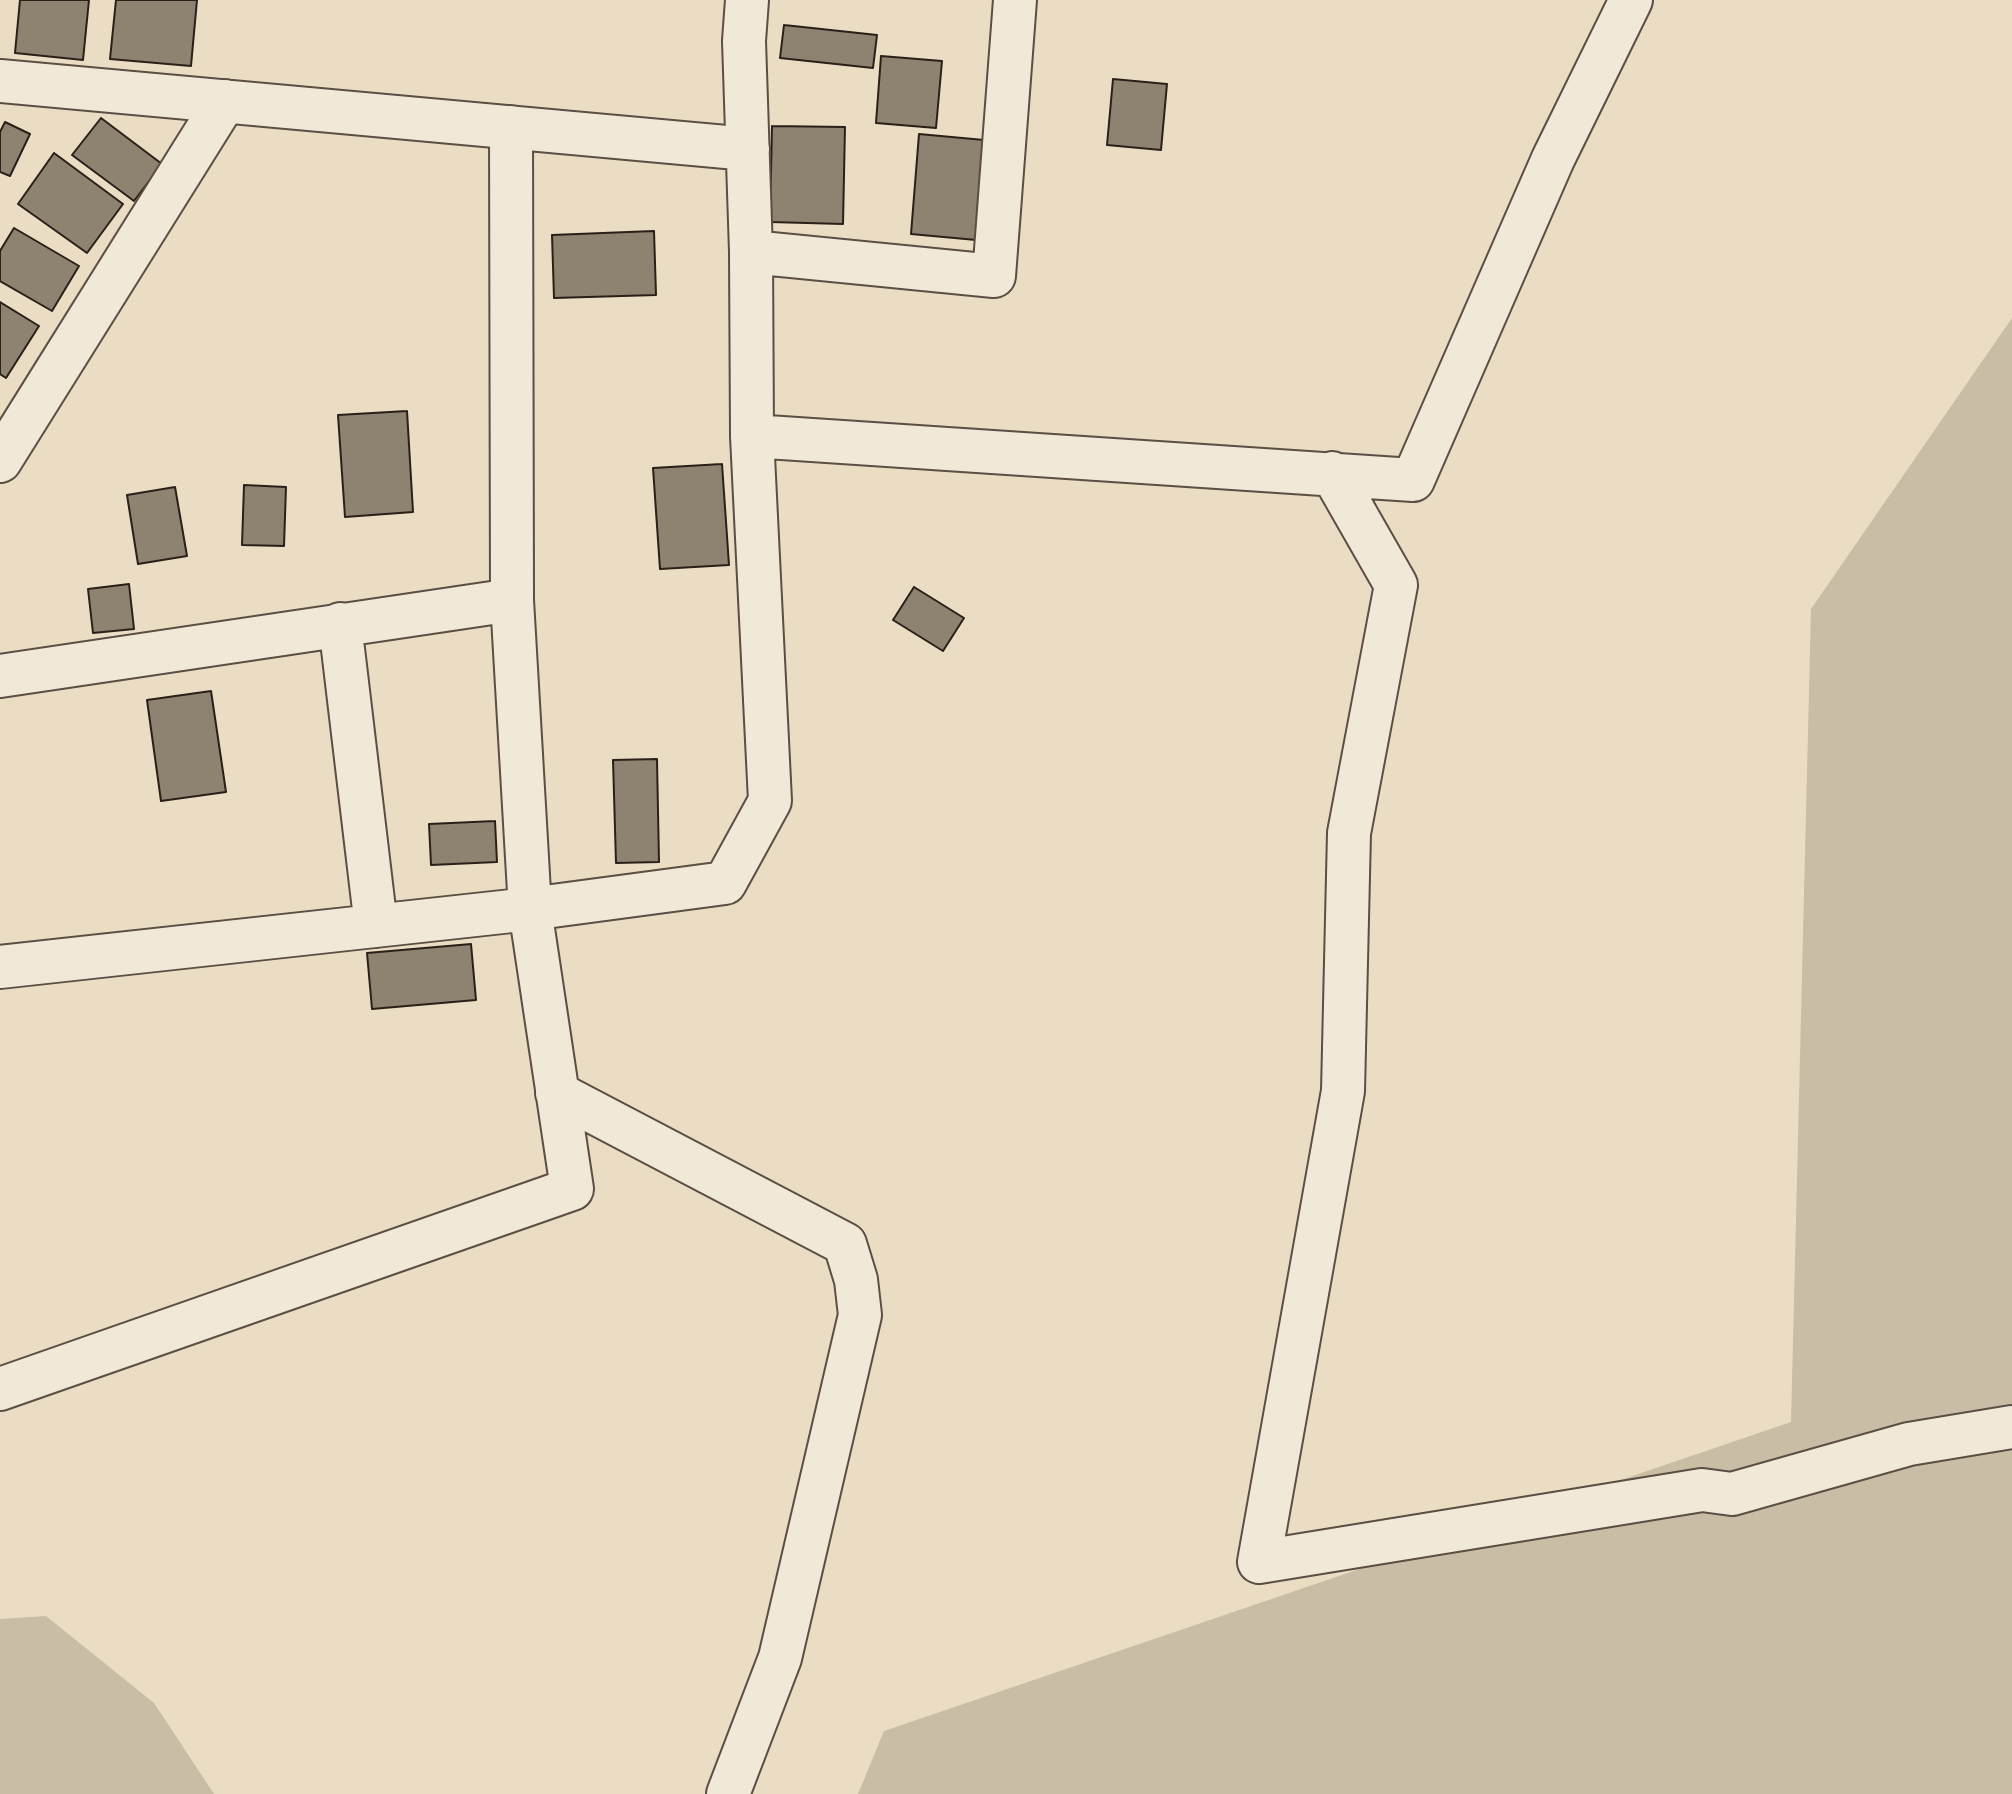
<!DOCTYPE html>
<style>
body{margin:0}
canvas{display:block;background:#eaddc3}
</style>
<canvas width="2012" height="1794"></canvas>
<script>
const c = document.querySelector('canvas').getContext('2d');
c.lineJoin = 'round';
function fillPath(path, color) {
  c.fillStyle = color;
  c.fill(path, 'evenodd');
}
function poly(rows) {
  const path = new Path2D();
  for (const r of rows) {
    path.moveTo(r[0], r[1]);
    for (let i = 2; i < r.length; i += 2) path.lineTo(r[i], r[i + 1]);
  }
  return path;
}
function trace(path, color, width, dash) {
  c.strokeStyle = color;
  c.lineWidth = width;
  c.lineCap = dash ? 'butt' : 'round';
  c.setLineDash(dash || []);
  c.stroke(path);
}
const green = poly([
 [2012,318,2012,1794,858,1794,884,1731,1791,1422,1811,609],
 [46,1616,154,1703,214,1794,0,1794,0,1619]
]);
const building = poly([
 [20,0,89,0,83,60,15,53,20,0],
 [116,0,197,0,191,66,110,59,116,0],
 [784,25,877,35,873,68,780,58,784,25],
 [881,56,942,61,936,128,876,123,881,56],
 [1113,79,1167,84,1161,150,1107,145,1113,79],
 [101,118,162,164,134,201,72,155,101,118],
 [5,122,30,134,10,176,0,172,0,132,5,122],
 [772,126,845,127,843,224,770,222,772,126],
 [919,134,984,140,976,240,911,234,919,134],
 [54,153,123,204,87,253,18,204,54,153],
 [14,228,79,266,52,311,0,281,0,251,14,228],
 [654,231,656,295,554,298,552,235,654,231],
 [0,302,39,326,6,378,0,374,0,302],
 [407,411,413,512,345,517,338,415,407,411],
 [722,464,729,565,660,569,653,468,722,464],
 [244,485,286,487,284,546,242,545,244,485],
 [175,487,187,556,138,564,127,495,175,487],
 [129,584,134,629,93,633,88,589,129,584],
 [914,587,964,618,943,651,893,620,914,587],
 [211,691,226,792,161,801,147,700,211,691],
 [657,759,659,862,616,863,613,760,657,759],
 [495,821,497,862,431,865,429,824,495,821],
 [471,944,476,1000,372,1009,367,953,471,944]
]);
const minor = poly([
 [0,81,748,149],
 [751,252,994,276,1015,0],
 [752,436,1413,480,1553,159,1631,0],
 [0,461,225,101],
 [1332,473,1396,585,1349,833,1343,1091,1259,1562,1702,1490,1732,1494,1909,1444,2012,1427],
 [340,624,376,926],
 [0,676,512,600],
 [0,967,530,909,512,600,511,127],
 [557,1093,845,1244,856,1280,860,1315,780,1658,728,1794],
 [0,1389,572,1189,530,909,725,883,770,801,752,436,751,252,744,41,747,0]
]);
fillPath(green, '#cabda6');
fillPath(building, '#8e8271');
trace(building, '#2b1f19', 2);
trace(minor, '#5b4e44', 46);
trace(minor, '#f1e9d8', 42);
</script>
